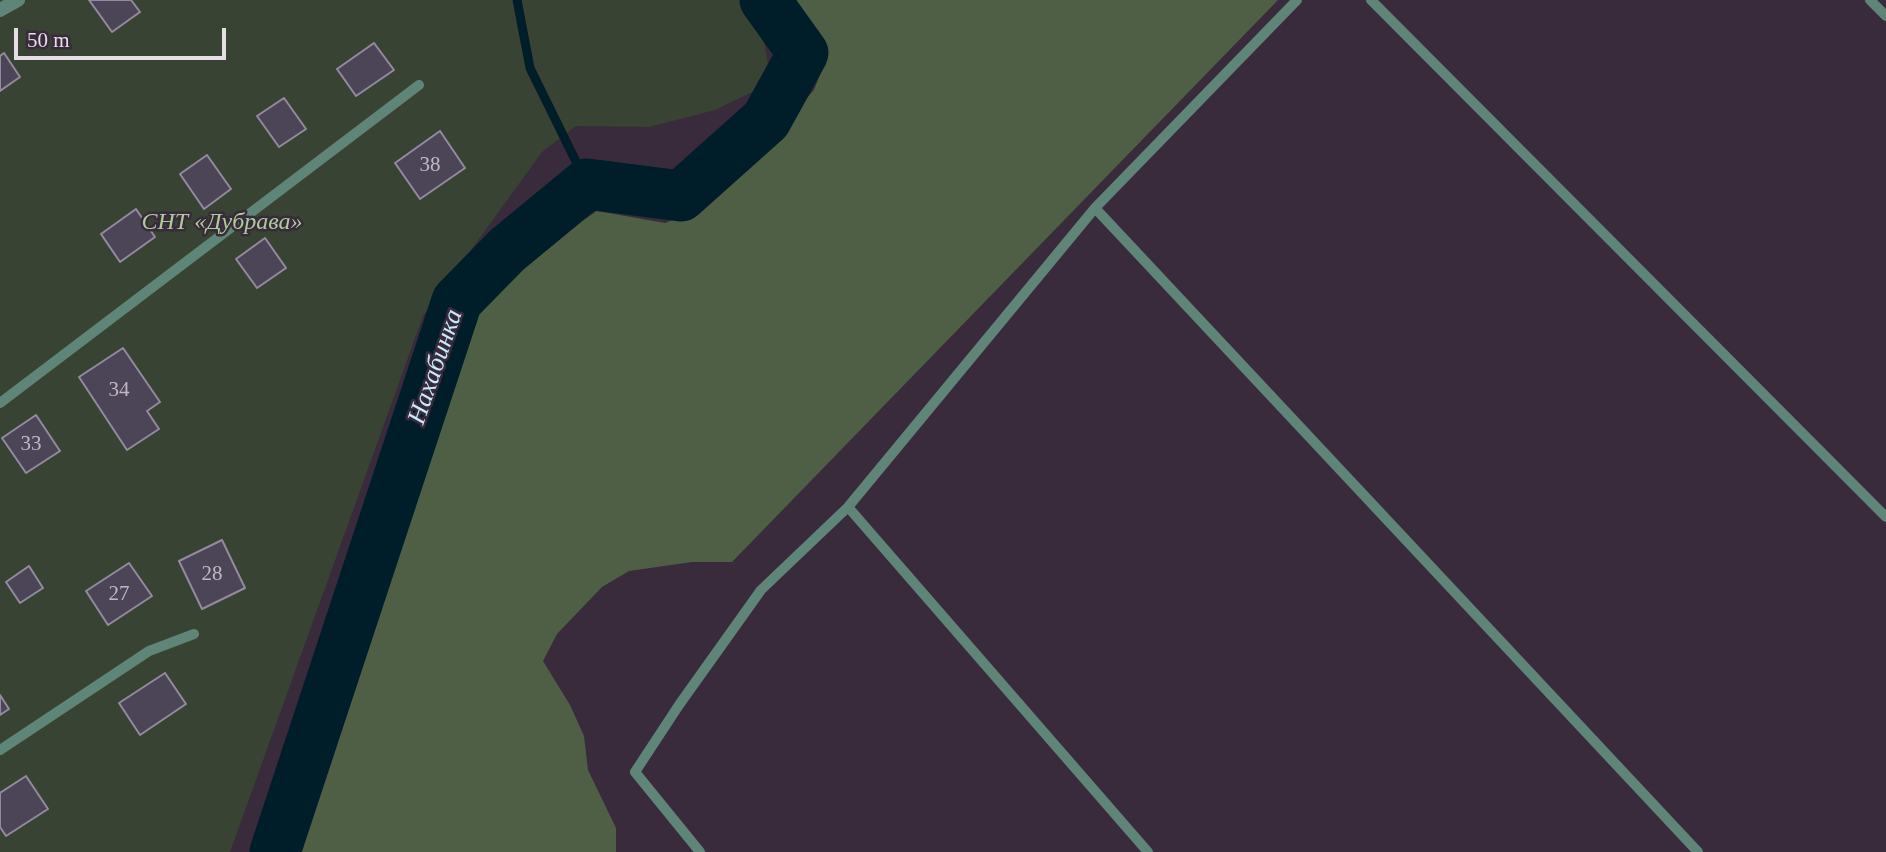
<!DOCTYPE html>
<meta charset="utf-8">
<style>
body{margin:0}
#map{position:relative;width:1886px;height:852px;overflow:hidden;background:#392b3b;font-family:"Times New Roman",serif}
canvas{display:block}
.scale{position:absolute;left:14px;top:28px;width:212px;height:32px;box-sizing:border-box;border:4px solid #e6dde7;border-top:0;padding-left:9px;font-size:21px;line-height:24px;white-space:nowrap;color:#e6dde7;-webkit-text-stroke:5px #392b3b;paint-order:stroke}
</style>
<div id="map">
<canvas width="1886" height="852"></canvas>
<div class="scale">50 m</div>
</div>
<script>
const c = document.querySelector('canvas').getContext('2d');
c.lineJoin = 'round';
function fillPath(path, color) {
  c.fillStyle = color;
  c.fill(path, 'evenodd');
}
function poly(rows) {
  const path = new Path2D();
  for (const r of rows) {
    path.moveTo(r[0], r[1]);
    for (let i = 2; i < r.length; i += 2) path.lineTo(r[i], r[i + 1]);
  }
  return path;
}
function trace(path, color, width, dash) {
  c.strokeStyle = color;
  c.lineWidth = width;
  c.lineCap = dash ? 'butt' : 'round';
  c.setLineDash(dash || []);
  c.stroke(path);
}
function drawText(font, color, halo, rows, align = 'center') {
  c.font = font + ' "Times New Roman",serif';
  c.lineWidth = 5;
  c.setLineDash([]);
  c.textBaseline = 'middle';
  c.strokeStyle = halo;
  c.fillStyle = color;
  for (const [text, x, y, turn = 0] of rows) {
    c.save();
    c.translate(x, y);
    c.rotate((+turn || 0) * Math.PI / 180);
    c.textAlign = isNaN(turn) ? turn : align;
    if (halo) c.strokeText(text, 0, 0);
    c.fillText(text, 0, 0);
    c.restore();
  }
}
const green = poly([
 [0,0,743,0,762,29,771,83,715,110,649,127,576,126,542,152,423,316,230,852,0,852]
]);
const forest = poly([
 [791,0,1278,0,732,562,692,562,629,571,602,587,557,634,543,661,570,705,584,736,588,770,616,828,616,852,288,852,371,614,448,358,487,285,512,263,542,248,597,211,665,223,698,209,727,188,814,90,827,57,813,29]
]);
const stream = poly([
 [517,0,530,68,587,184]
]);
const river = poly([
 [275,852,457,301,507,250,587,184,681,196,766,120,803,53,765,0]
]);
const building = poly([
 [89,0,131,0,140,12,112,32,89,0],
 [374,43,394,70,356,96,337,69,374,43],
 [4,53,20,77,0,91,0,56,4,53],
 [284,98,306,129,279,147,257,116,284,98],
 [440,131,465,168,420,199,395,163,440,131],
 [207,155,231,189,204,209,180,174,207,155],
 [136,209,155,237,120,262,101,234,136,209],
 [265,238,286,268,257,288,236,259,265,238],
 [123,348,160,402,147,411,159,429,127,450,79,377,123,348],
 [36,415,60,451,26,473,2,438,36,415],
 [222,540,245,588,202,609,179,561,222,540],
 [129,563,152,596,108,625,86,591,129,563],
 [29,566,43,588,20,603,6,582,29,566],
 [165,673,186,704,140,735,119,703,165,673],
 [0,695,9,709,0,715,0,695],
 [26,776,48,809,6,836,0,827,0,793,26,776]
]);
const lane = poly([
 [1371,0,1886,517],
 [1870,0,1886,16],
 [1095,208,1698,852],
 [0,403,419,85],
 [848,507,1148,852],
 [0,750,149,651,194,634],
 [700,852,635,772,679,705,761,590,848,507,1095,208,1297,0]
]);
const street = poly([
 [0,10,18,0]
]);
const numberNames = [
 ["38",430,165],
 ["34",119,390],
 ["33",31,444],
 ["28",212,574],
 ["27",119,594]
];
const parkNames = [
 ["СНТ «Дубрава»",222,223]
];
const waterNames = [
 ["Нахабинка",436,367,-71]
];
fillPath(green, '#394333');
fillPath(forest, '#4f5f45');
trace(stream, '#001d2a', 9);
trace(river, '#001d2a', 51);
fillPath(building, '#4c4457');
trace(building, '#938a9f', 2);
trace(lane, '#5f8578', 10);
trace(street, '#5f8578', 14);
drawText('21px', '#c0b7c3', null, numberNames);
drawText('italic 24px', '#adcc9a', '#392b3b', parkNames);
drawText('italic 26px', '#c6ebfd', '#392b3b', waterNames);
</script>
